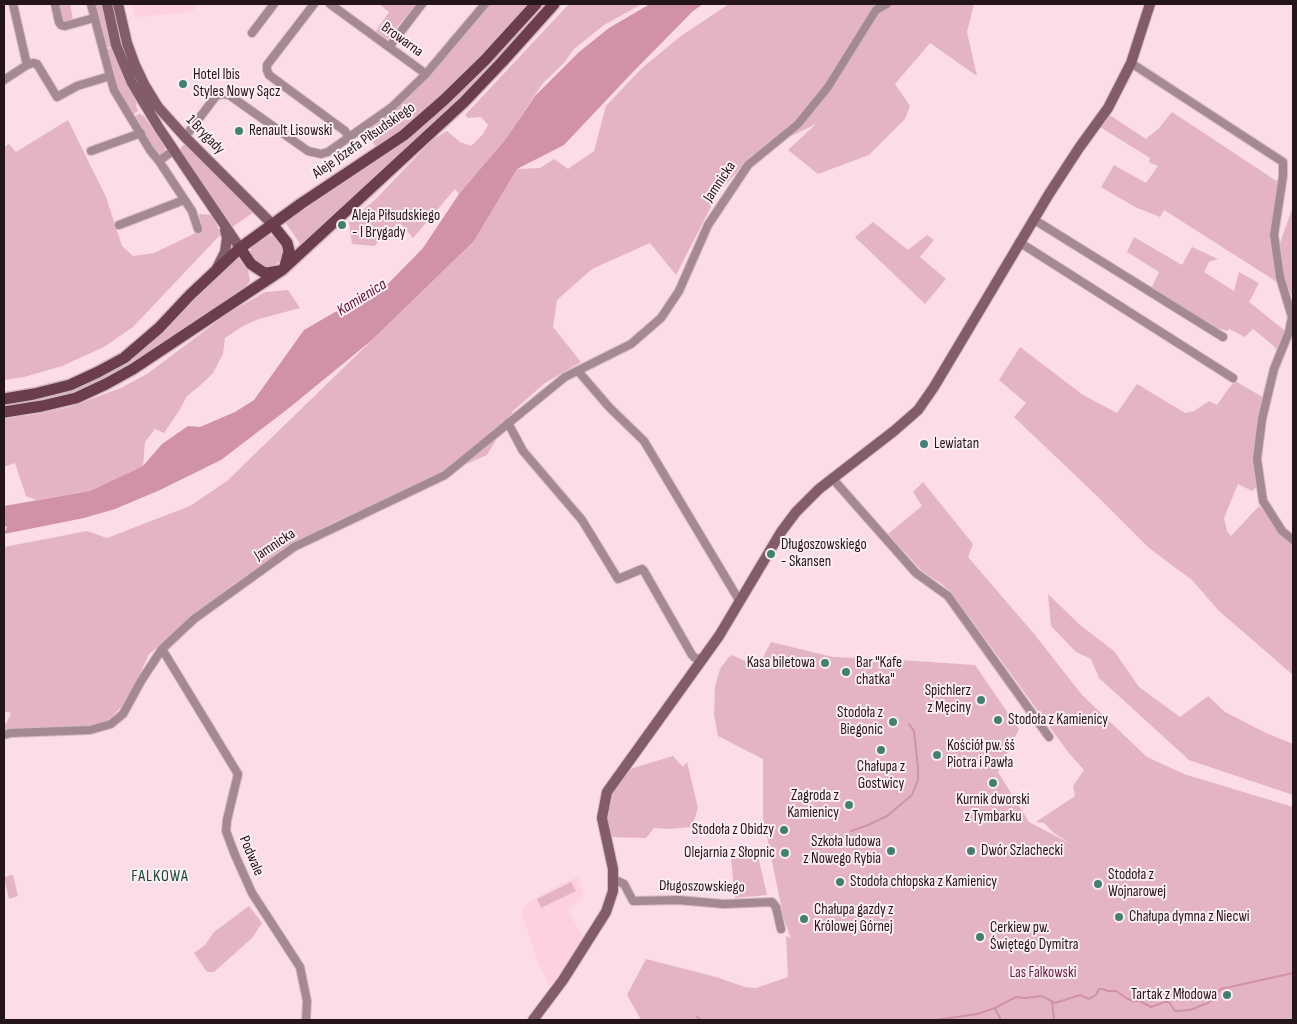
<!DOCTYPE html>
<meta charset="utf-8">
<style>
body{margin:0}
#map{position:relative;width:1297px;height:1024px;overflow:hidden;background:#fbdce7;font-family:"Sofia Sans Condensed",sans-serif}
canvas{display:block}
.frame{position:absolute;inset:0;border:5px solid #23151a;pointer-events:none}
</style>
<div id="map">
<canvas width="1297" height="1024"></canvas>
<div class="frame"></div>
</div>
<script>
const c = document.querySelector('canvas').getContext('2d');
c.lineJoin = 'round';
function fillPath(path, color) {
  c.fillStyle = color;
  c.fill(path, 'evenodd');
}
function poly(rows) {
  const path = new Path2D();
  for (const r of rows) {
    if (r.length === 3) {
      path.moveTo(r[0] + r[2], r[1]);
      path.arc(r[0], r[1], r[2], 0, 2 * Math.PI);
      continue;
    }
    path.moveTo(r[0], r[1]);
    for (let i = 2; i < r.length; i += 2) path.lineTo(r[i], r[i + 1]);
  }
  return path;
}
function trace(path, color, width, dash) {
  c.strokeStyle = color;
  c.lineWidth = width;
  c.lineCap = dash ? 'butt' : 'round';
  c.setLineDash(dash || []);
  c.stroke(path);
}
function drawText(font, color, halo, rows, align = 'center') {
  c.font = font + ' "Sofia Sans Condensed",sans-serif';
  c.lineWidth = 4;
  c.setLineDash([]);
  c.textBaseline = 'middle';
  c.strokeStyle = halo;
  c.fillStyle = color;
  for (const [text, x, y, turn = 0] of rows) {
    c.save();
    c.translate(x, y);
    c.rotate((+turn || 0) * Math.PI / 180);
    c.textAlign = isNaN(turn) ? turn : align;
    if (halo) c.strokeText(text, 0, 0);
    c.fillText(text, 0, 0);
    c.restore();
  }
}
const built = poly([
 [132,4,197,4,192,12,135,17],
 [578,877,584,895,568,911,584,938,564,968,549,986,537,959,521,912,531,901,558,885]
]);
const green = poly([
 [56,4,70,4,73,20,64,23,61,21],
 [93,4,101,4,113,46,103,49],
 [379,4,416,4,387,40,376,31,389,12],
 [485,4,536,4,462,83,379,152,363,127,392,107],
 [541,4,546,4,521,35,475,85,301,245,285,222,408,137],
 [569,4,642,4,604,25,574,49,563,64,543,83,505,140,478,172,459,194,455,189,413,238,402,225,398,223,374,246,352,244,349,222,377,198,432,140,447,131,460,142,471,146,483,134,488,125,481,117,468,118,465,115],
 [729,4,974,4,967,32,977,76,930,43,895,84,910,106,905,119,869,155,818,174,788,150,816,124,752,155,718,193,676,275,650,243,592,269,557,300,553,327,581,362,545,383,513,411,487,455,330,524,280,552,230,587,149,654,138,678,121,707,111,718,102,723,84,728,4,733,4,724,7,722,11,713,4,711,4,547,87,531,107,538,190,506,227,481,474,241,517,169,540,168,554,159,568,169,594,151,606,106,642,68,681,36],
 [114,47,137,104,136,105,138,111,132,115,116,84,105,50],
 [1172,112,1278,182,1271,242,1279,277,1277,282,1164,210,1160,217,1135,207,1101,187,1114,165,1146,183,1158,166,1149,162,1150,158,1100,127,1108,114,1146,139,1159,128],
 [140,113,141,115,143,115,165,147,165,151,162,155,157,152,134,117],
 [68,120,106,197,122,246,133,256,154,253,202,230,199,214,212,215,221,234,133,327,104,347,62,366,24,377,4,380,4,147,9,144,16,152],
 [183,145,187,145,254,212,231,228,180,152,180,149],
 [1293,206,1293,298,1285,282,1280,243],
 [873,222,908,250,927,235,934,240,920,257,946,279,925,304,855,237],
 [267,251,16],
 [1134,237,1182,265,1192,247,1218,259,1209,262,1204,272,1234,291,1239,272,1259,283,1249,302,1288,333,1279,355,1274,346,1253,329,1245,337,1229,329,1227,331,1215,327,1151,289,1159,272,1127,252],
 [237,257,248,270,250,281,246,286,148,354,99,382,76,392,47,401,4,407,4,403,42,397,153,340],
 [288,290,300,308,259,319,243,326,225,338,223,354,213,373,203,383,187,396,179,411,164,433,155,429,145,442,143,466,90,491,36,500,26,496,15,463,4,467,4,419,38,414,70,407,121,388,147,374,227,314,248,302,265,292],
 [1020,347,1083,395,1117,413,1137,384,1185,413,1194,411,1209,401,1217,405,1228,389,1235,381,1266,399,1258,486,1252,491,1238,484,1224,518,1227,531,1231,536,1259,506,1293,544,1293,675,1219,611,1192,580,1149,548,1098,497,1014,417,1026,403,999,380],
 [923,482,973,544,968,557,1035,635,1082,695,1147,757,1184,774,1293,807,1293,1020,639,1020,640,1018,627,995,646,959,716,977,745,987,756,988,788,977,786,936,791,938,784,920,763,817,763,759,718,736,714,715,715,687,720,669,728,658,732,655,758,667,771,642,833,657,884,659,975,665,1019,729,998,772,1029,822,1071,844,1054,833,1044,823,1036,822,1075,796,1073,786,1084,770,1068,752,970,618,951,593,943,585,922,571,888,534,922,506,913,492],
 [1048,594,1080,625,1114,651,1139,687,1180,717,1208,696,1225,712,1266,733,1293,744,1293,795,1189,760,1099,678,1091,659,1076,652,1051,626],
 [673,756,683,767,687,762,698,808,694,821,691,827,669,829,654,828,646,838,610,837,606,822,608,798,624,773,633,768],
 [758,856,767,895,735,898,731,859],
 [13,875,18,896,9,899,4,877],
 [571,882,576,891,541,908,537,899],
 [249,906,262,923,252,938,214,972,207,972,194,953,205,945,214,932]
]);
const water = poly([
 [650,4,703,4,693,11,630,75,564,145,517,169,474,241,372,340,289,408,221,460,160,490,115,509,84,518,4,534,7,527,4,526,4,506,90,491,143,466,162,444,188,426,200,427,235,412,254,400,304,330,335,312,359,307,382,290,423,248,459,194,505,140,535,96,579,52,609,28]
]);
const stream = poly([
 [851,831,868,825,887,816,912,795,918,780,918,768,914,731,909,724],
 [1052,1001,1054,1020],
 [1166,1002,1169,1002,1175,1011,1190,1010,1208,1003,1221,989,1293,973],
 [995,1008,1001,1020],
 [696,1016,701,1020],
 [936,1020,977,1014,995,1008,1016,997,1025,998,1042,996,1055,1003,1080,995,1089,999,1096,995,1099,989,1102,989,1108,991,1116,991,1126,998,1133,1001,1140,1001,1151,1007,1165,1002]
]);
const street = poly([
 [55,4,59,22,61,25,65,26,94,18],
 [91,4,110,76],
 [314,4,267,65,267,70,269,75,345,131,349,137],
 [330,4,426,74],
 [252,33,274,4],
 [389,47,422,4],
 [1131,63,1283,162,1283,176,1274,235,1280,277,1292,317,1289,332,1274,369,1262,419,1257,459,1263,501,1282,531,1293,540],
 [27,65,33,63,37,64,57,97,77,86,110,76,114,90,150,150,159,161,174,150],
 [4,80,27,65,13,4],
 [185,137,216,96,223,94,229,95,308,151,321,154,328,152,392,107,426,74,485,4],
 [91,151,141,133],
 [159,161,192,211,198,229],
 [1033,219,1223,337],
 [119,225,184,200],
 [1019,242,1233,378],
 [578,371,609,407,644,441,739,600],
 [508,423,523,451,582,520,618,579,642,569,644,571,692,655,695,658,703,659],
 [832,478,916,573,948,596,1049,737],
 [162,649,238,774,227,820,226,831,235,855,252,893,300,967,307,1001,306,1020],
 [4,735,10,733,90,730,111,724,123,714,141,681,162,649,194,619,294,547,445,475,565,377,631,344,661,318,679,291,708,225,748,165,798,124,828,87,876,10,887,4],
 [613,879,624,884,633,901,678,900,724,904,772,902,776,907,781,929]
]);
const secondary = poly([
 [107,4,116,45,132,83,159,128,240,248],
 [118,4,127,43,135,65,144,84,158,107,185,137,272,224],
 [217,268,225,252,227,238,225,230],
 [533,1020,563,980,606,912,613,891,613,869,602,818,607,792,719,636,781,532,796,512,819,489,894,431,918,410,934,387,1049,194,1079,148,1108,108,1131,63,1150,4]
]);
const primary = poly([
 [272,224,287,243,289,251,285,266],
 [240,248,251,264,263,272,267,273,279,271],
 [4,399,34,394,70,385,98,372,124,358,159,328,190,295,240,248,302,203,404,135,444,100,485,60,536,4],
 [4,412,42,406,76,398,106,384,133,369,282,270,464,102,502,62,554,4]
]);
const markers = [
 [183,84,5,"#408171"],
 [239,131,5,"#408171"],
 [342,225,5,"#408171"],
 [924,444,5,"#408171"],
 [771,554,5,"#408171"],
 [825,663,5,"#408171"],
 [846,672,5,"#408171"],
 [981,700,5,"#408171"],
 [998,720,5,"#408171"],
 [893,722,5,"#408171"],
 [881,750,5,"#408171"],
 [937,755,5,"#408171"],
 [993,783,5,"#408171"],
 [849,805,5,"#408171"],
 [784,830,5,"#408171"],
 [891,851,5,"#408171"],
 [971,851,5,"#408171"],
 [785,853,5,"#408171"],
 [840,882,5,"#408171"],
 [1098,884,5,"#408171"],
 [1119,917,5,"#408171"],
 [804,919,5,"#408171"],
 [980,937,5,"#408171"],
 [1227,995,5,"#408171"]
];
const streetNames = [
 ["Browarna",402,40,36],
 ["1 Brygady",205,135,46],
 ["Aleje Józefa Piłsudskiego",364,141,-35],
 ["Jamnicka",720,182,-56],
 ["Jamnicka",275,545,-33],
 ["Podwale",251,856,67],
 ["Długoszowskiego",702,887,1]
];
const poiNames = [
 ["Hotel Ibis",193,75],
 ["Styles Nowy Sącz",193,92],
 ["Renault Lisowski",249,131],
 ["Aleja Piłsudskiego",352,216],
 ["- I Brygady",352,233],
 ["Lewiatan",934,444],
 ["Długoszowskiego",781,545],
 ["- Skansen",781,562],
 ["Kasa biletowa",815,663,"right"],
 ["Bar \"Kafe",856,663],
 ["chatka\"",856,680],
 ["Spichlerz",971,691,"right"],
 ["z Męciny",971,708,"right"],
 ["Stodoła z",883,713,"right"],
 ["Biegonic",883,730,"right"],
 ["Stodoła z Kamienicy",1008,720],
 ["Kościół pw. śś",947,746],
 ["Piotra i Pawła",947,763],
 ["Chałupa z",881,767,"center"],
 ["Gostwicy",881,784,"center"],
 ["Zagroda z",839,796,"right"],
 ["Kamienicy",839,813,"right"],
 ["Kurnik dworski",993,800,"center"],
 ["z Tymbarku",993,817,"center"],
 ["Stodoła z Obidzy",774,830,"right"],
 ["Szkoła ludowa",881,842,"right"],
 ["z Nowego Rybia",881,859,"right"],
 ["Dwór Szlachecki",981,851],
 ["Olejarnia z Słopnic",775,853,"right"],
 ["Stodoła z",1108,875],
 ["Wojnarowej",1108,892],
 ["Stodoła chłopska z Kamienicy",850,882],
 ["Chałupa gazdy z",814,910],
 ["Królowej Górnej",814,927],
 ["Chałupa dymna z Niecwi",1129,917],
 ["Cerkiew pw.",990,928],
 ["Świętego Dymitra",990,945],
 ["Tartak z Młodowa",1217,995,"right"]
];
const parkNames = [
 ["Las Falkowski",1043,973]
];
const waterNames = [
 ["Kamienica",362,298,-32]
];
const neighbourhoodNames = [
 ["FALKOWA",160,877]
];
fillPath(built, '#fed0e0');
fillPath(green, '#e4b4c5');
fillPath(water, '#d192a9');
trace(stream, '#d192a9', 2);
trace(street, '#d4b8c2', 10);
trace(secondary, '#d4b8c2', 12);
trace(primary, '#d4b8c2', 14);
trace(street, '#a48892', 8);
trace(secondary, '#835c6a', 10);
trace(primary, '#6b3d4e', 11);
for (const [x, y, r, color] of markers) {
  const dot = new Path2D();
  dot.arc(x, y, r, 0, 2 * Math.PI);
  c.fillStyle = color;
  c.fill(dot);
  trace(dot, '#feeef3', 2);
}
drawText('15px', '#23151a', '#feeef3', streetNames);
drawText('15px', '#23151a', '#feeef3', poiNames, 'left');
drawText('15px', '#6c2244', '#feeef3', parkNames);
drawText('italic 16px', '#5e1438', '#feeef3', waterNames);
c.letterSpacing = '1px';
drawText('16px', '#12493d', '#feeef3', neighbourhoodNames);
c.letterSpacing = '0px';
</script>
